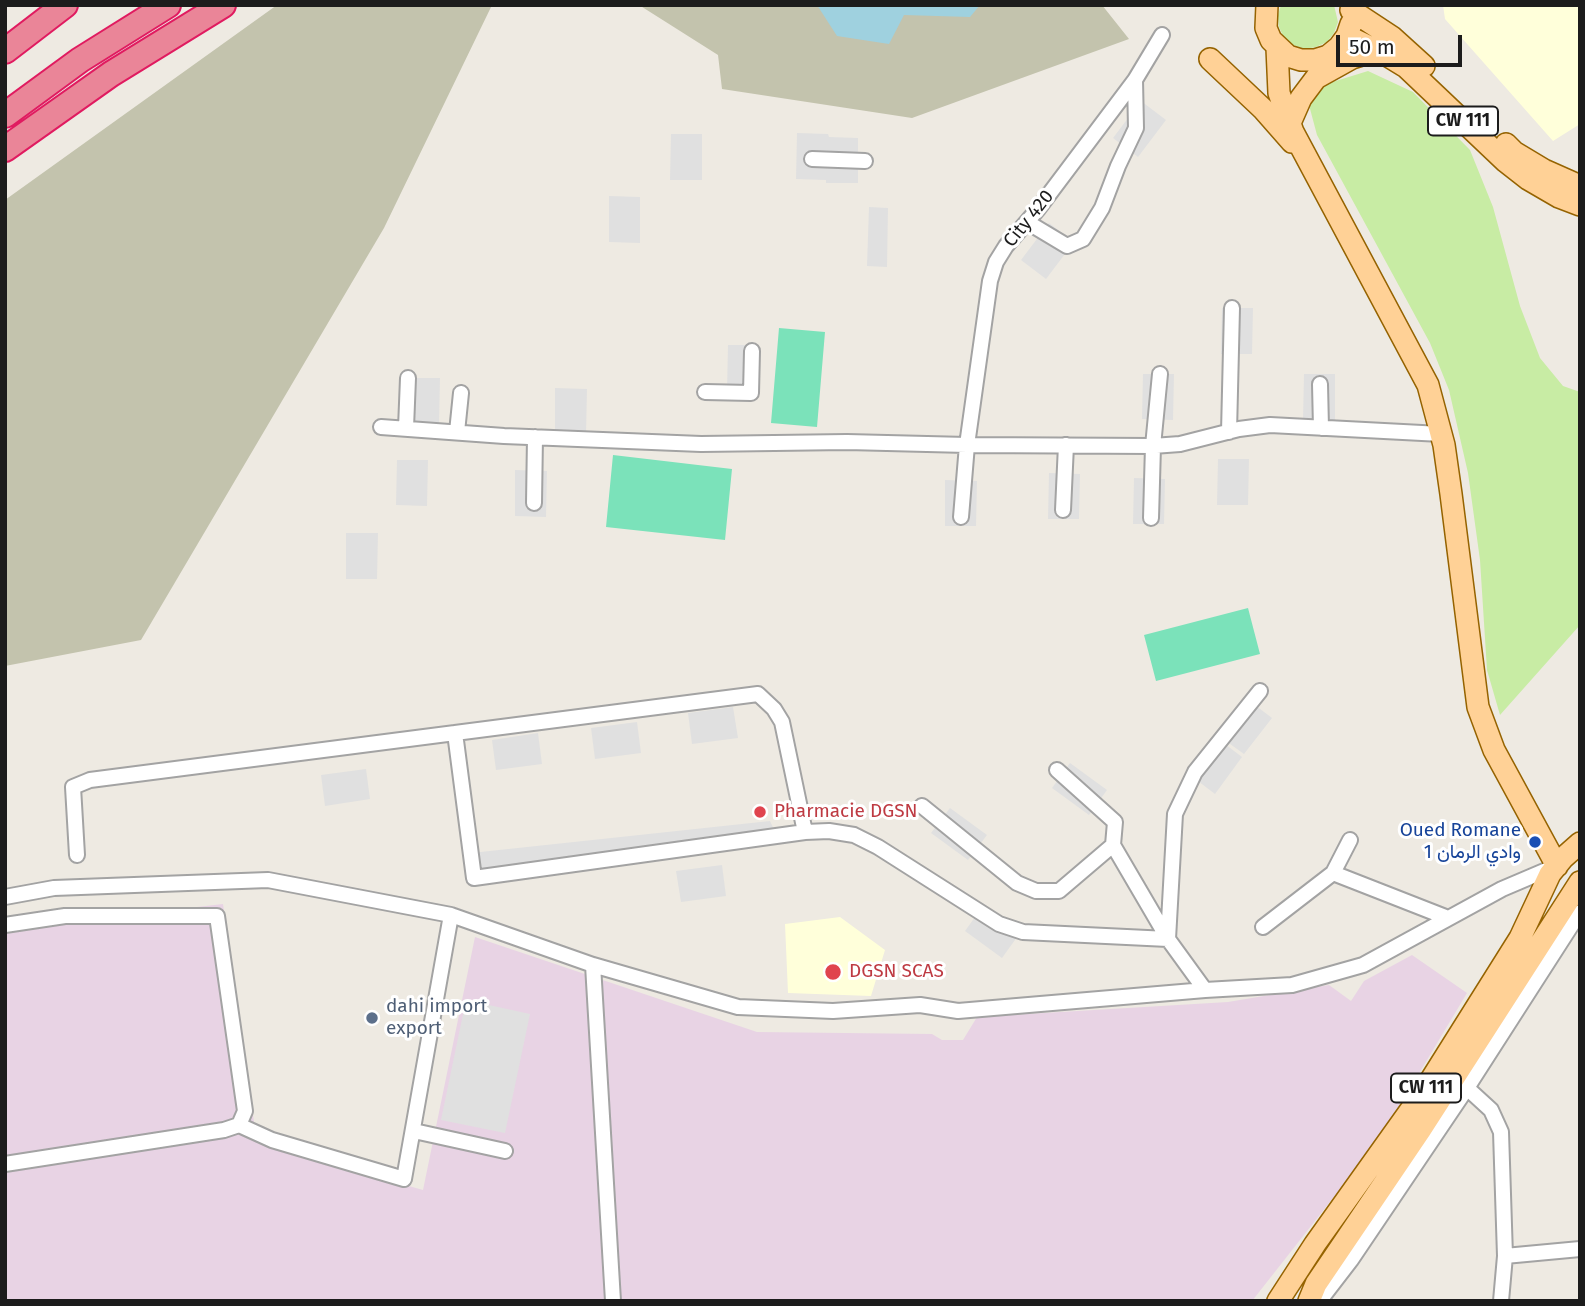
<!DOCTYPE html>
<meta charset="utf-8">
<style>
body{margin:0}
#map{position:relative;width:1585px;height:1306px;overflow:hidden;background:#eeeae2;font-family:"Fira Sans",sans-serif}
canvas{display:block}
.frame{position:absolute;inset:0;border:7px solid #1c1c1c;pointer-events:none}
.scale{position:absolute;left:1336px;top:35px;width:126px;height:32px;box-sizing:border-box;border:4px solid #1c1c1c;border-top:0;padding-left:9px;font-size:21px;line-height:24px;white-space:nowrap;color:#1c1c1c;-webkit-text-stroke:5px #fff;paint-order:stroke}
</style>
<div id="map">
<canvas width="1585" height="1306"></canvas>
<div class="frame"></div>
<div class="scale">50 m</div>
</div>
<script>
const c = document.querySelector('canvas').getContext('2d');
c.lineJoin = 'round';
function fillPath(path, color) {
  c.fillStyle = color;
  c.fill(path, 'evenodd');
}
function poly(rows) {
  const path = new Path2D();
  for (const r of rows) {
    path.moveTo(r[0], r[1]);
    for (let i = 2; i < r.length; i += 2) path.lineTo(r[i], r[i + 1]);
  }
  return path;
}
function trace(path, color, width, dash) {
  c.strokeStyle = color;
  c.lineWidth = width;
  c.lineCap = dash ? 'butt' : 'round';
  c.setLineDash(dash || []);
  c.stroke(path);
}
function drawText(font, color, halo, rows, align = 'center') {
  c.font = font + ' "Fira Sans",Vazirmatn,sans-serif';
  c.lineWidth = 6;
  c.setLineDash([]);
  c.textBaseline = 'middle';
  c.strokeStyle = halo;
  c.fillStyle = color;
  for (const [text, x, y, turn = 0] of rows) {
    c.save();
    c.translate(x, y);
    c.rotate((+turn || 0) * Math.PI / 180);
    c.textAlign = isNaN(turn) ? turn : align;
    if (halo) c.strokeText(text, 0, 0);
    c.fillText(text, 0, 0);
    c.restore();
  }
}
const industrial = poly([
 [223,904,257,1143,423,1190,475,937,757,1032,932,1034,942,1040,963,1040,977,1017,1228,1002,1329,985,1351,1001,1364,981,1412,955,1467,993,1381,1137,1252,1301,5,1301,5,929]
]);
const education = poly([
 [1443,5,1580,5,1580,124,1553,141,1445,19],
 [840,917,885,950,871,996,788,993,785,924]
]);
const construction = poly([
 [277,5,492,5,384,228,141,640,5,666,5,200],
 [639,5,1102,5,1129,39,912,118,722,89,718,55]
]);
const grass = poly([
 [1281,5,1334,5,1338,22,1334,33,1327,42,1316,47,1305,49,1293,45,1284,38,1279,27,1278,15],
 [1368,71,1413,92,1470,150,1493,207,1520,306,1540,358,1563,386,1580,392,1580,625,1500,715,1487,670,1480,560,1468,473,1449,390,1430,343,1317,135,1309,105,1326,84]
]);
const pitch = poly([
 [779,328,825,332,817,427,771,423],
 [613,455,732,469,725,540,606,527],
 [1248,608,1260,654,1156,681,1144,635]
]);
const parking = poly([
 [1141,101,1166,120,1138,157,1113,138],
 [797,133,828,134,829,137,858,138,858,183,826,183,826,180,796,179],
 [671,134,702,134,702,180,670,180],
 [609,196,640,197,640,243,609,242],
 [869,207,888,208,887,267,867,266],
 [1049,223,1074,242,1046,279,1021,260],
 [1222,308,1253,308,1252,354,1221,354],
 [728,345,759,345,758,391,727,391],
 [1143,374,1174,374,1173,420,1142,419],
 [1304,374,1335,374,1335,420,1303,420],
 [408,378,440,378,439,424,408,424],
 [555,388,587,389,586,435,555,434],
 [1218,459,1249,459,1248,505,1217,505],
 [397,460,428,460,427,506,396,505],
 [515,470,547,471,546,517,515,516],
 [1049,473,1080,474,1079,519,1048,519],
 [1134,478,1165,479,1164,524,1133,524],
 [945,480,977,481,976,526,945,526],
 [346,533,378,533,377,579,346,579],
 [1247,699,1272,718,1244,754,1219,736],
 [733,707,738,738,692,744,688,713],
 [637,722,641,753,595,759,591,728],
 [538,733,542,764,496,770,492,740],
 [1217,738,1242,757,1215,794,1190,775],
 [1070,763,1107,790,1089,815,1052,788],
 [366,769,370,799,325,806,321,775],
 [950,808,987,835,968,860,931,833],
 [770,821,777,836,474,878,471,853],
 [722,865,726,896,681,902,676,871],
 [983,906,1020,933,1002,958,965,931],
 [466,1000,530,1014,505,1133,441,1120]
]);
const water = poly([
 [817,5,980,5,970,17,904,15,889,44,837,36]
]);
const minor = poly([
 [812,159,865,161],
 [1027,222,1067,246,1083,239,1102,208,1118,166,1136,128,1135,80],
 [1320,384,1321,428],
 [705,392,751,393,752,351],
 [381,427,504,436,701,444,847,442,967,445,1153,446,1180,444,1239,429,1270,425,1441,434],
 [406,428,408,378],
 [457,432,461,393],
 [1229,432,1232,308],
 [534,503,535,437],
 [1063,510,1066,445],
 [961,517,967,445,990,281,996,262,1006,246,1038,209,1135,80,1162,35],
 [1151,518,1153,446,1160,374],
 [455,733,474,878,805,832,829,831,854,835,878,847,999,924,1023,932,1168,939,1175,814,1195,772,1260,691],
 [922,806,1017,883,1036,891,1059,891,1113,845,1115,822,1057,770],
 [1113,845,1168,939,1205,990],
 [77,855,73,787,90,780,758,694,774,709,782,722,805,832],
 [1333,873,1448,918],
 [5,897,54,888,268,880,451,915,593,965,738,1007,833,1011,920,1005,958,1011,1205,990,1292,985,1363,965,1502,889,1556,866],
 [5,925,65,916,217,916,245,1111,239,1125,224,1130,5,1164],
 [1263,927,1333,873,1350,840],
 [593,965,613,1301],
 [1467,1088,1491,1110,1501,1132,1505,1256,1501,1301],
 [239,1125,272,1140,404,1179,451,915],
 [414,1131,505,1151],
 [1505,1256,1580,1249],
 [1313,1301,1321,1299,1351,1260,1467,1088,1580,912]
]);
const primary = poly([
 [1267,5,1266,28,1271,40,1288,56,1301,60,1315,60,1328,56,1339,47,1347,36,1351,24],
 [1351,10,1392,37,1424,66],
 [1347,36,1388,56,1406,67,1505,161,1528,179,1559,197,1580,205],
 [1277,48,1279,93,1293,132,1428,385,1444,445,1451,494,1478,707,1494,750,1557,866],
 [1210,59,1263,109,1292,142],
 [1290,123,1301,98,1316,78,1352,58,1365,54,1383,54],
 [1506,144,1514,152,1544,170,1580,186],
 [1278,1301,1315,1244,1422,1094,1520,938,1550,874,1563,858,1580,843],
 [1309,1301,1316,1284,1421,1129,1580,882]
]);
const motorway = poly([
 [5,51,65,5],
 [5,115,80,60,168,5],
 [5,149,111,74,223,5]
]);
const markers = [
 [760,812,7,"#e0444e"],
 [1535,842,7,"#1a4fb4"],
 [833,972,9,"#e0444e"],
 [372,1018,7,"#5c6f8a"]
];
const shields = [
 [1463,121,70],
 [1426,1088,70]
];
const shieldNames = [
 ["CW 111",1463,121],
 ["CW 111",1426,1088]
];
const streetNames = [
 ["City 420",1029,219,-51]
];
const healthNames = [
 ["Pharmacie DGSN",774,812],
 ["DGSN SCAS",849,972]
];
const transitNames = [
 ["Oued Romane",1521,831],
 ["1 وادي الرمان",1521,853]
];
const serviceNames = [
 ["dahi import",386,1007],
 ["export",386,1029]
];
fillPath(industrial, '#e8d3e4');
fillPath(education, '#ffffda');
fillPath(construction, '#c3c3ad');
fillPath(grass, '#c8eca4');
fillPath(pitch, '#7be2ba');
fillPath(parking, '#e0e0e0');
fillPath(water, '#9fd1df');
trace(minor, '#a3a3a3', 18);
trace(primary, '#956300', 24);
trace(motorway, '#e01b60', 28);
trace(minor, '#fff', 14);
trace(primary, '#ffd196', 21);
trace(motorway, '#ea8598', 24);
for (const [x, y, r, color] of markers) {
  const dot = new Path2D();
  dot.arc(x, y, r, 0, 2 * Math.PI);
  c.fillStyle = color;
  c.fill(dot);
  trace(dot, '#fff', 2.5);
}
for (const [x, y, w] of shields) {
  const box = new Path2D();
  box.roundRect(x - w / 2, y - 14.5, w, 29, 5);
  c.fillStyle = '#fff';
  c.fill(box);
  trace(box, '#1c1c1c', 2);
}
drawText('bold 18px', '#1c1c1c', null, shieldNames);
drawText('19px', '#1c1c1c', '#fff', streetNames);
drawText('19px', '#be3a42', '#fff', healthNames, 'left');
drawText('19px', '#164399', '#fff', transitNames, 'right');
drawText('19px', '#4e5e75', '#fff', serviceNames, 'left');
</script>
